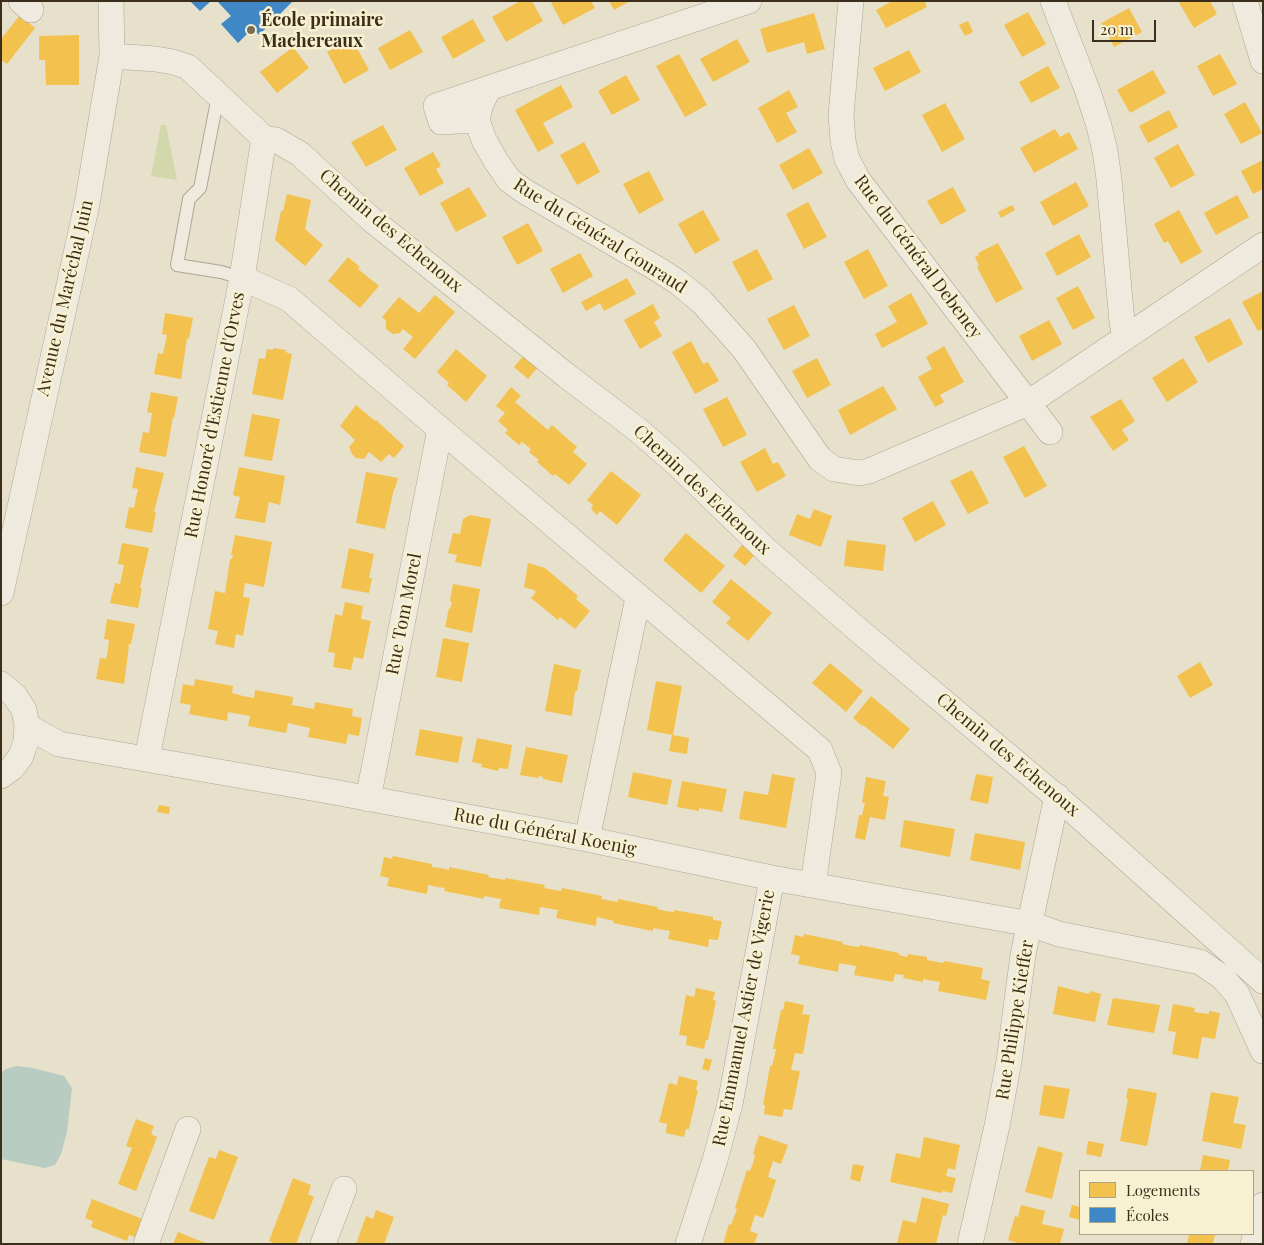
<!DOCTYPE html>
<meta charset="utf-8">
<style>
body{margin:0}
#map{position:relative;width:1264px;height:1245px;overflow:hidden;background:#e7e1cb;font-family:"Playfair Display",serif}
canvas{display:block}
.frame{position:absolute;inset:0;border:2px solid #3b2e1c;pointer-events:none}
.legend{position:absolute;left:1079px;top:1170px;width:175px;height:65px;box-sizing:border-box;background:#f8f1d1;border:1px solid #aca389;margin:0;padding:6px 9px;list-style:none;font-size:15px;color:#3b2e1c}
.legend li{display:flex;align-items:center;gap:10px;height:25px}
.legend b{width:25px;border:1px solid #aca389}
.scale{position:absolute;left:1092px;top:20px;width:64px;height:22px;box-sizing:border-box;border:2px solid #3b2e1c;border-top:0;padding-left:6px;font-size:15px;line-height:18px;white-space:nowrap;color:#3b2e1c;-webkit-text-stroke:4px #f8f1d1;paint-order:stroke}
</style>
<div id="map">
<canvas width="1264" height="1245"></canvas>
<div class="frame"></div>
<ul class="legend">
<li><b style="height:14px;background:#f2c14e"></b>Logements</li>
<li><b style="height:14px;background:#3f88c5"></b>Écoles</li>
</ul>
<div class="scale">20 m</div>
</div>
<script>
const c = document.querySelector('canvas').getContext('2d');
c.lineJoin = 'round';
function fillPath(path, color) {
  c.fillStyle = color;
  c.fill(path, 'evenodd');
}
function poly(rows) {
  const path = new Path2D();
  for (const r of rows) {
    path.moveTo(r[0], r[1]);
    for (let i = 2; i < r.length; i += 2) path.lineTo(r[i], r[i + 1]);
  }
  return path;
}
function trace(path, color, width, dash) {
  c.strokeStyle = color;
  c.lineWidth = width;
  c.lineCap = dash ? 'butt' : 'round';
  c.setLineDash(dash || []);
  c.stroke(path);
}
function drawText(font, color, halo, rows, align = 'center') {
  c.font = font + ' "Playfair Display",serif';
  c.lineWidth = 5;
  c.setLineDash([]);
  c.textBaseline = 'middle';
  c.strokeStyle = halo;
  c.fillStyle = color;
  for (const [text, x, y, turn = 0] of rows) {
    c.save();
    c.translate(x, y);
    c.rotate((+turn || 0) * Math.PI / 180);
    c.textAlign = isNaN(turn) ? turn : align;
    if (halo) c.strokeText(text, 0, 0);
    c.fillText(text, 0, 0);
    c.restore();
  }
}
const green = poly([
 [161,125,166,125,177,180,151,176]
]);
const water = poly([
 [16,1066,33,1068,64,1076,72,1088,67,1132,61,1154,55,1165,45,1168,1,1159,1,1074,4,1070]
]);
const homes = poly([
 [520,1,532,1,543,21,506,42,492,17],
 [555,1,591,1,595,8,563,25,551,3],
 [609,1,630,1,614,10],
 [892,1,924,1,927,7,886,28,876,10],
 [1178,1,1210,1,1217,14,1194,28],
 [1129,8,1142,32,1114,47,1101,23],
 [1028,12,1046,44,1022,57,1004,25],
 [814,13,825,49,807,54,804,42,767,53,760,29],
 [20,15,35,28,7,64,1,60,1,39],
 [473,19,485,41,453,59,441,37],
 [968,21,973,32,965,36,959,25],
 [410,30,423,52,390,70,378,48],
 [79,35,79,85,46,85,45,60,39,60,39,36],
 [352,39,369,70,344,84,327,52],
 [737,39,750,62,713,82,700,59],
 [293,47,309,68,277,93,260,72],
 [909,50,921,72,885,91,873,68],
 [679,54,707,105,685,117,656,66],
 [1220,54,1237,84,1213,96,1197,66],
 [1048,66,1060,88,1031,103,1019,82],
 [1153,70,1166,93,1130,113,1117,90],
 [626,75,640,100,612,115,598,91],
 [561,85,573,107,543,123,554,143,538,152,515,110],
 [789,90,798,107,786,113,797,132,777,143,758,108],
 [1245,102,1262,133,1241,144,1224,114],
 [945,103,965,139,942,152,922,115],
 [1169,110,1178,127,1148,143,1139,126],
 [383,125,397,150,366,167,351,142],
 [1055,129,1060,137,1069,132,1078,149,1034,173,1020,148],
 [584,142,600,172,577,185,560,155],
 [1178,144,1195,175,1171,188,1154,158],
 [809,148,823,173,793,190,779,165],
 [433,152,441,166,436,169,444,183,420,196,404,168],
 [1263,160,1263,189,1253,194,1241,171],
 [649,171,664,200,639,214,623,184],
 [1076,182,1089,206,1053,226,1040,202],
 [469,187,487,216,456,232,440,203],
 [953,187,966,211,941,225,927,201],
 [287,194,311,200,305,229,323,245,305,266,275,240,281,211,283,211],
 [1237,195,1249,217,1216,235,1204,213],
 [808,202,827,237,804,249,786,214],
 [1012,205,1015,210,1001,218,998,212],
 [703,210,720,240,695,254,678,224],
 [1179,210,1202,252,1181,264,1168,241,1164,243,1154,224],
 [528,223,543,251,517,265,502,237],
 [1079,234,1091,257,1057,276,1045,253],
 [998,243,1023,289,996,303,977,267,979,266,975,257,979,255,978,253],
 [757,249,773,279,748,292,732,262],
 [868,249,888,286,864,299,844,262],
 [580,253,593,276,563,293,550,269],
 [348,257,360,267,358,269,379,286,360,308,328,281],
 [627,278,636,294,604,311,600,303,586,311,581,302],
 [1078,286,1095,318,1073,330,1056,298],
 [1263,291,1263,329,1258,331,1242,302],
 [911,293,928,324,882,348,875,334,897,322,888,306],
 [435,295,455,312,415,359,403,349,413,337,403,329,400,333,393,334,386,329,386,321,382,317,399,297,419,313],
 [653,304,660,318,654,322,662,336,640,349,624,320],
 [794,305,810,336,784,350,767,319],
 [165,313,193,318,189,339,187,338,181,379,154,374,158,353,163,354,165,345,167,335,162,334],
 [1230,318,1243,344,1208,363,1194,337],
 [1049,320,1062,344,1032,361,1019,336],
 [691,341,703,364,708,362,719,381,695,394,672,352],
 [944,346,964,382,940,395,944,402,935,407,918,377,932,369,926,357],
 [273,348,286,350,285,352,292,354,283,400,252,394,259,358,265,359,267,349,273,350],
 [456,349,487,376,466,402,447,385,449,383,437,372],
 [524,355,538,367,528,379,514,367],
 [817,358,831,385,807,398,792,371],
 [1183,358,1198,382,1167,402,1152,378],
 [883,386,897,409,850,435,838,410],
 [511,387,521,396,515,402,548,430,552,425,577,447,573,452,587,464,569,485,555,474,553,476,537,462,539,460,529,452,531,449,522,442,519,445,505,433,508,430,498,421,505,413,496,406],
 [151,392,178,397,174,418,173,417,166,457,139,452,143,432,149,433,152,413,147,412],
 [727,397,747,435,723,447,703,409],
 [1121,399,1135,421,1122,430,1129,440,1113,451,1090,417],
 [356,405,375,421,376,420,404,446,394,458,389,454,381,462,369,452,364,459,356,458,352,454,349,447,355,440,340,426],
 [252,414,280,419,272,461,244,456],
 [1024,446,1047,486,1025,498,1003,457],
 [765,448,773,464,778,462,786,476,757,492,740,462],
 [136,467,164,473,154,512,156,512,152,533,125,528,129,507,134,508,138,489,132,488],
 [239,467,285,476,280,505,269,502,265,523,235,518,240,497,233,495],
 [972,470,989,503,968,514,950,481],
 [611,471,641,495,617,525,600,511,597,515,591,509,593,505,587,500],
 [366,472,398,478,395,489,394,489,385,529,356,523],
 [933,501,946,525,915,542,902,518],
 [814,509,832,516,821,547,789,535,797,514,810,519],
 [470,515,491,519,481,567,455,562,457,555,448,553,453,533,460,534,463,519],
 [686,533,725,566,701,593,663,560],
 [235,535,272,542,264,587,245,583,243,597,250,598,243,636,236,634,234,648,215,644,218,631,208,629,215,591,225,593,230,559,232,559,233,555,231,555],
 [847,540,886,545,883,571,844,566],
 [745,541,757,552,745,566,733,556],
 [122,543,149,548,140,588,142,588,138,608,110,603,115,583,120,584,124,565,118,564],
 [349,548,374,554,369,578,372,578,369,593,341,588],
 [528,563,545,568,578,596,576,599,590,611,575,629,560,617,558,620,531,598,536,592,534,590,524,587],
 [731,579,772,613,748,641,726,623,731,618,712,602],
 [453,584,480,589,472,633,445,627,449,608,450,609,452,602,450,601],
 [345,602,363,606,361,619,371,621,363,659,354,657,351,670,333,667,335,653,328,652,335,614,342,616],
 [107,619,135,624,131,644,129,644,128,654,124,684,96,679,100,658,106,659,108,650,109,640,104,639],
 [443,638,469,643,462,682,436,677],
 [1200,662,1213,685,1190,698,1177,676],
 [830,663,863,691,846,712,812,683],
 [554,664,581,670,577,691,575,691,572,716,545,711],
 [195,679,233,686,232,693,243,696,254,698,255,690,293,697,292,705,314,709,315,702,353,709,352,716,362,718,359,736,348,734,346,744,308,737,310,728,288,723,286,733,248,726,250,716,228,712,227,721,189,714,191,705,180,703,183,684,194,686],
 [656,681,682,686,673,735,689,738,687,754,669,751,672,735,647,730],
 [871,696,910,729,893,749,863,725,862,726,853,718],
 [420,729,463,737,458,763,415,755],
 [477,738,512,745,508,769,499,768,498,771,481,767,482,764,472,762],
 [526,747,568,755,562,783,543,779,543,777,539,776,538,778,520,775],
 [633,772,672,780,667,805,628,797],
 [772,774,795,778,786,828,739,819,744,791,768,795],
 [976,774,993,777,988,804,970,800],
 [866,777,886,781,883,796,889,797,885,820,870,817,865,840,855,838,859,815,862,815,865,803,862,803],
 [682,781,727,789,722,812,699,808,699,811,677,807],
 [159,805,170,807,169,814,157,812],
 [904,820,955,829,950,857,900,847],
 [975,833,1025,842,1020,870,970,860],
 [393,856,432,864,432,867,440,868,449,870,449,867,489,875,488,877,505,880,505,878,545,885,544,888,561,891,562,888,602,896,601,899,618,902,618,899,658,907,657,909,665,911,674,912,674,910,713,917,713,920,722,921,718,940,709,939,708,947,668,939,670,931,653,928,653,931,613,923,614,921,597,917,596,926,556,918,558,910,540,907,539,915,499,908,501,899,484,896,484,899,444,891,445,888,437,887,428,885,427,894,387,886,389,878,380,876,384,857,392,859],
 [804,934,843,942,842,944,851,946,859,947,860,945,899,953,899,955,907,957,908,954,927,957,927,960,943,963,944,961,983,968,981,979,990,981,986,1000,938,991,940,982,923,979,923,982,903,978,904,975,895,974,893,982,854,975,856,966,839,963,838,972,798,964,800,956,791,954,795,935,803,937],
 [1058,986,1089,994,1090,991,1101,994,1095,1022,1053,1014],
 [696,988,715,992,713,1000,716,1001,708,1040,706,1040,704,1049,686,1045,687,1036,679,1035,686,995,694,997],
 [1113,998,1160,1005,1154,1033,1107,1025],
 [785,1001,804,1005,802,1014,810,1015,803,1054,795,1053,791,1070,800,1071,792,1110,784,1109,782,1117,764,1114,765,1105,763,1105,770,1066,772,1066,774,1058,776,1049,773,1049,781,1010,783,1010],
 [1173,1004,1195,1008,1194,1012,1209,1014,1209,1011,1220,1013,1215,1039,1202,1037,1198,1059,1172,1054,1176,1032,1168,1031],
 [705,1058,712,1060,709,1071,702,1069],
 [679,1076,698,1081,696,1090,698,1090,689,1129,686,1129,684,1137,666,1133,667,1124,659,1122,669,1083,677,1085],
 [1044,1085,1070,1089,1064,1119,1039,1115],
 [1128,1088,1157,1093,1147,1146,1120,1141,1128,1099,1126,1099],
 [1211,1092,1239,1097,1233,1123,1246,1125,1241,1149,1202,1141],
 [136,1119,154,1126,151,1134,157,1137,136,1191,118,1184,132,1148,126,1146],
 [759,1135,788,1145,781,1164,773,1161,768,1177,776,1180,770,1199,763,1218,755,1215,750,1231,758,1234,754,1244,723,1244,729,1224,731,1225,737,1209,735,1208,747,1170,750,1171,753,1163,755,1155,753,1154],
 [924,1137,960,1145,955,1170,948,1168,946,1176,956,1178,952,1193,943,1191,942,1193,890,1182,896,1153,920,1158],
 [1088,1141,1104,1144,1101,1157,1086,1154],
 [1038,1146,1063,1153,1052,1199,1025,1192],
 [219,1150,238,1157,214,1220,189,1211,209,1157,216,1159],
 [1203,1155,1230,1160,1228,1171,1200,1171],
 [853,1164,864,1166,860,1182,850,1179],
 [293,1178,311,1185,308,1194,314,1197,296,1244,276,1244,269,1241],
 [922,1197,949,1204,946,1216,943,1215,936,1244,897,1243,903,1220,916,1223],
 [92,1199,145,1220,138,1238,129,1235,127,1241,91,1227,93,1221,85,1218],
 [1021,1205,1045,1211,1042,1224,1064,1229,1060,1244,1021,1244,1008,1240,1015,1216,1018,1217],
 [1072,1205,1080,1207,1080,1220,1069,1217],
 [376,1210,394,1217,384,1244,356,1244,366,1216,373,1219],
 [178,1232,208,1244,173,1244],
 [1189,1234,1215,1234,1213,1244,1187,1244]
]);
const schools = poly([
 [190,1,211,1,200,11],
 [217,1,293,1,259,35,253,28,238,43,221,24,231,16]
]);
const lane = poly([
 [218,96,200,188,189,199,177,265,221,272,242,278]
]);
const street = poly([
 [21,1,31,10],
 [749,1,489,88,481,104,477,120,484,140,496,161,509,180,524,191,659,270,679,283,702,302,744,349,820,459,834,469,859,473,869,471,1028,403,1263,245],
 [851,1,841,115,843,141,847,159,858,180,1050,432],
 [1053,1,1088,92,1099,126,1105,151,1109,179,1122,322,1125,338],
 [1245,1,1263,61],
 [112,56,156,59,173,62,188,67,264,138,276,140,300,154,372,220,567,376,638,430,678,465,766,550,857,629,1071,809,1263,981],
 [477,120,441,122,436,106,489,88],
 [242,278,264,138],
 [1,593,87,204,112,56,111,1],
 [1,684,15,696,24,710,27,726,26,741,21,756,12,768,1,776],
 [27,726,59,744,323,790,587,839,772,878,1031,924,1059,934,1200,962,1222,977,1237,994,1263,1051],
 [147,758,242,278,289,299,440,429,820,750,829,773,813,885],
 [368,799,440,429],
 [587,839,638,598],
 [146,1244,188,1129],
 [323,1244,344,1189],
 [688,1244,715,1160,730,1104,772,878],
 [970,1244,997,1126,1009,1061,1023,955,1057,796],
 [1253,1244,1263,1205]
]);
const markers = [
 [251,30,5,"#776d59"]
];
const poiNames = [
 ["École primaire",261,20],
 ["Machereaux",261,41]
];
const streetNames = [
 ["Chemin des Echenoux",391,231,40],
 ["Rue du Général Gouraud",600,236,32],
 ["Rue du Général Debeney",918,257,53],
 ["Avenue du Maréchal Juin",65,298,-77],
 ["Rue Honoré d'Estienne d'Orves",215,415,-79],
 ["Chemin des Echenoux",702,490,43],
 ["Rue Tom Morel",404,614,-79],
 ["Chemin des Echenoux",1008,755,40],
 ["Rue du Général Koenig",545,832,11],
 ["Rue Emmanuel Astier de Vigerie",744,1018,-79],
 ["Rue Philippe Kieffer",1015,1020,-81]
];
fillPath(green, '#d3d8ac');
fillPath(water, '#b8ccc1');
fillPath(homes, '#f2c14e');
fillPath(schools, '#3f88c5');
trace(lane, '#aca595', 14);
trace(street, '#aca595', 26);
trace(lane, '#eeeade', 12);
trace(street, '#eeeade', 25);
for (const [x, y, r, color] of markers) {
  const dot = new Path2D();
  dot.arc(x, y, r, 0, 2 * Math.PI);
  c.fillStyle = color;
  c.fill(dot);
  trace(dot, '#f8f1d1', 2);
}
drawText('bold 18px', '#3b2e1c', '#f8f1d1', poiNames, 'left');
drawText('18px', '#3b2e1c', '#f8f1d1', streetNames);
</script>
